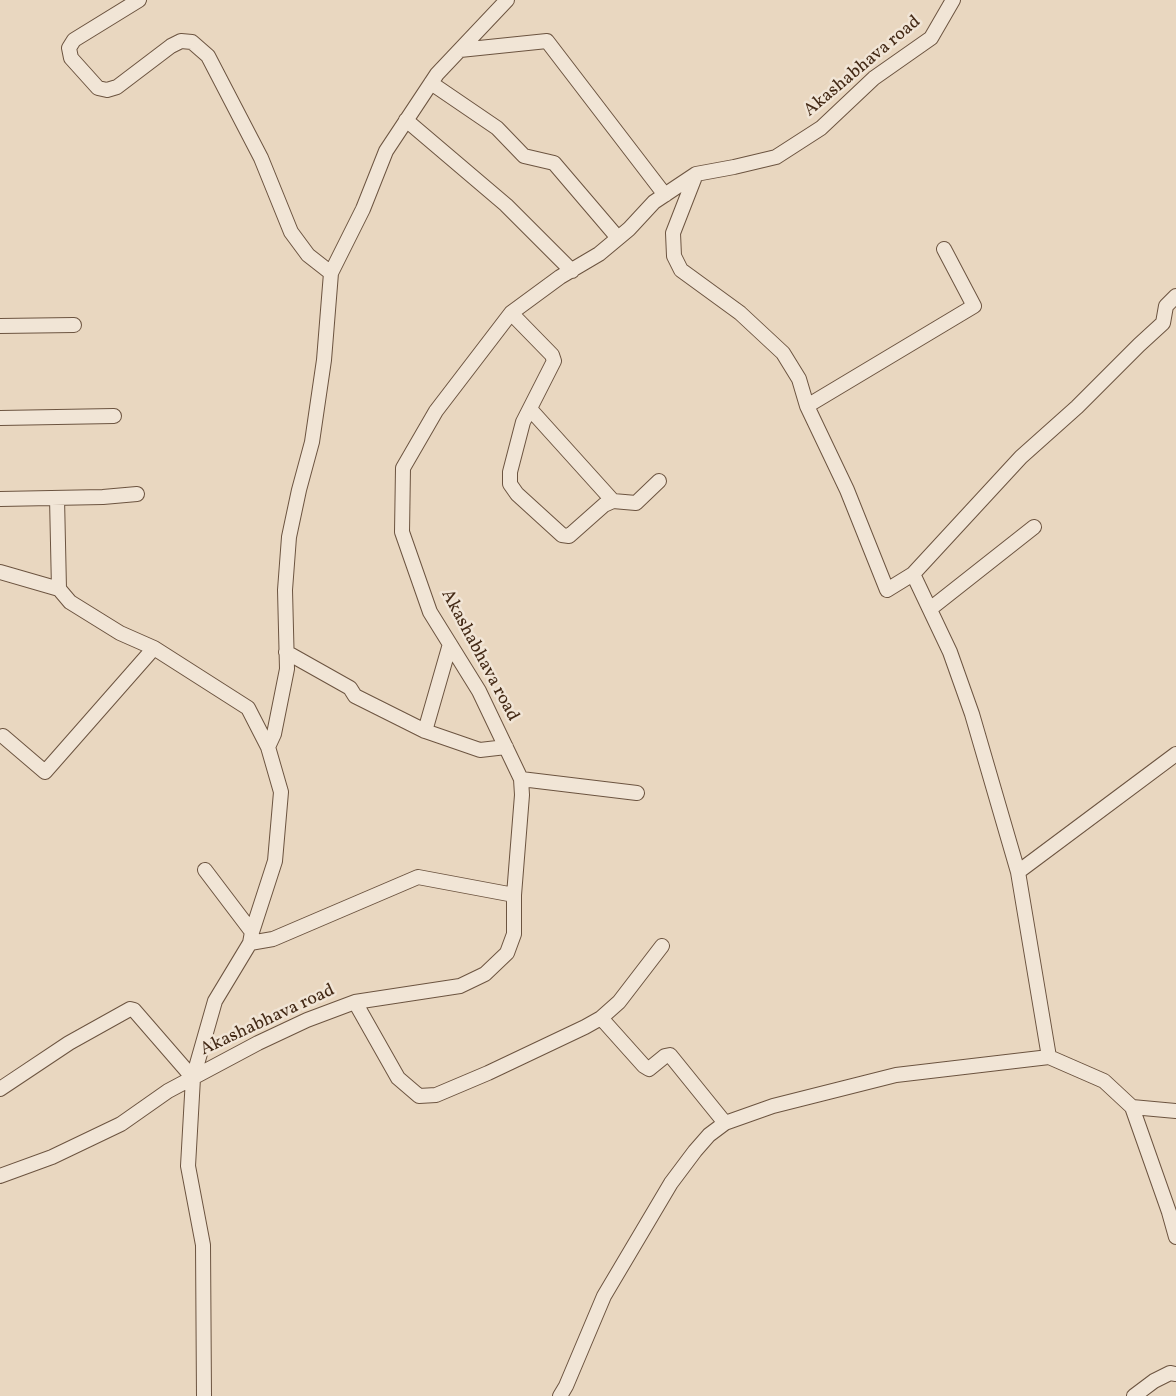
<!DOCTYPE html>
<style>
body{margin:0}
canvas{display:block;background:#e9d7c0}
</style>
<canvas width="1176" height="1396"></canvas>
<script>
const c = document.querySelector('canvas').getContext('2d');
c.lineJoin = 'round';
function poly(rows) {
  const path = new Path2D();
  for (const r of rows) {
    path.moveTo(r[0], r[1]);
    for (let i = 2; i < r.length; i += 2) path.lineTo(r[i], r[i + 1]);
  }
  return path;
}
function trace(path, color, width, dash) {
  c.strokeStyle = color;
  c.lineWidth = width;
  c.lineCap = dash ? 'butt' : 'round';
  c.setLineDash(dash || []);
  c.stroke(path);
}
function drawText(font, color, halo, rows, align = 'center') {
  c.font = font + ' Vollkorn,serif';
  c.lineWidth = 5;
  c.setLineDash([]);
  c.textBaseline = 'middle';
  c.strokeStyle = halo;
  c.fillStyle = color;
  for (const [text, x, y, turn = 0] of rows) {
    c.save();
    c.translate(x, y);
    c.rotate((+turn || 0) * Math.PI / 180);
    c.textAlign = isNaN(turn) ? turn : align;
    if (halo) c.strokeText(text, 0, 0);
    c.fillText(text, 0, 0);
    c.restore();
  }
}
const minor = poly([
 [139,0,74,40,69,48,71,58,98,88,107,90,117,87,171,46,181,41,192,42,208,56,261,158,291,232,308,255,331,273],
 [460,50,547,41,665,195],
 [431,83,497,128,524,156,554,163,618,238],
 [406,120,506,205,572,271],
 [696,174,673,233,674,256,681,270,740,313,783,353,799,379,807,406,847,490,887,590,913,574,950,652,972,714,1018,872],
 [511,313,552,355,554,361,523,422,510,472,510,484,517,494,562,535,569,536,604,505,613,501,636,503,659,481],
 [0,326,74,325],
 [807,406,974,306,944,249],
 [530,409,613,501],
 [0,418,114,416],
 [57,498,59,589],
 [0,499,103,497,137,494],
 [0,572,59,589,70,602,120,633,154,648,248,708,268,747,281,792,275,861,252,932,250,943,215,1001,193,1078,188,1166,203,1245,204,1396],
 [913,574,1021,457,1077,407,1139,345,1163,323,1166,306,1176,296],
 [930,609,1034,527],
 [286,652,350,688,355,696,425,731,480,750,506,747],
 [425,731,450,644],
 [3,736,45,772,154,648],
 [268,747,274,734,287,669,285,590,289,537,299,490,312,442,324,360,331,273,363,209,386,151,437,74,507,0],
 [521,779,637,793],
 [205,870,252,932],
 [250,943,273,939,418,877,514,895],
 [355,1002,398,1078,419,1096,436,1095,488,1073,585,1027,601,1018,619,1002,662,946],
 [601,1018,644,1066,649,1069,665,1056,670,1055,725,1123],
 [1049,1057,1018,872,1176,754],
 [0,1089,69,1043,130,1009,134,1010,193,1078],
 [1132,1107,1176,1111],
 [0,1176,52,1157,121,1124,168,1091,258,1043,307,1020,355,1002,460,986,485,974,507,953,514,934,514,895,522,795,521,779,479,691,430,612,402,532,403,468,436,411,511,313,560,277,599,254,629,229,654,202,696,174,734,167,776,157,821,128,874,78,931,38,953,0],
 [560,1396,566,1386,604,1296,671,1183,695,1151,709,1135,725,1123,773,1106,896,1075,1049,1057,1104,1081,1132,1107,1169,1212,1176,1237],
 [1134,1396,1154,1381,1170,1373,1176,1374]
]);
const streetNames = [
 ["Akashabhava road",863,67,-40],
 ["Akashabhava road",479,656,62],
 ["Akashabhava road",268,1021,-25]
];
trace(minor, '#6c5440', 16);
trace(minor, '#f1e5d6', 14);
drawText('18px', '#432915', '#f1e5d6', streetNames);
</script>
